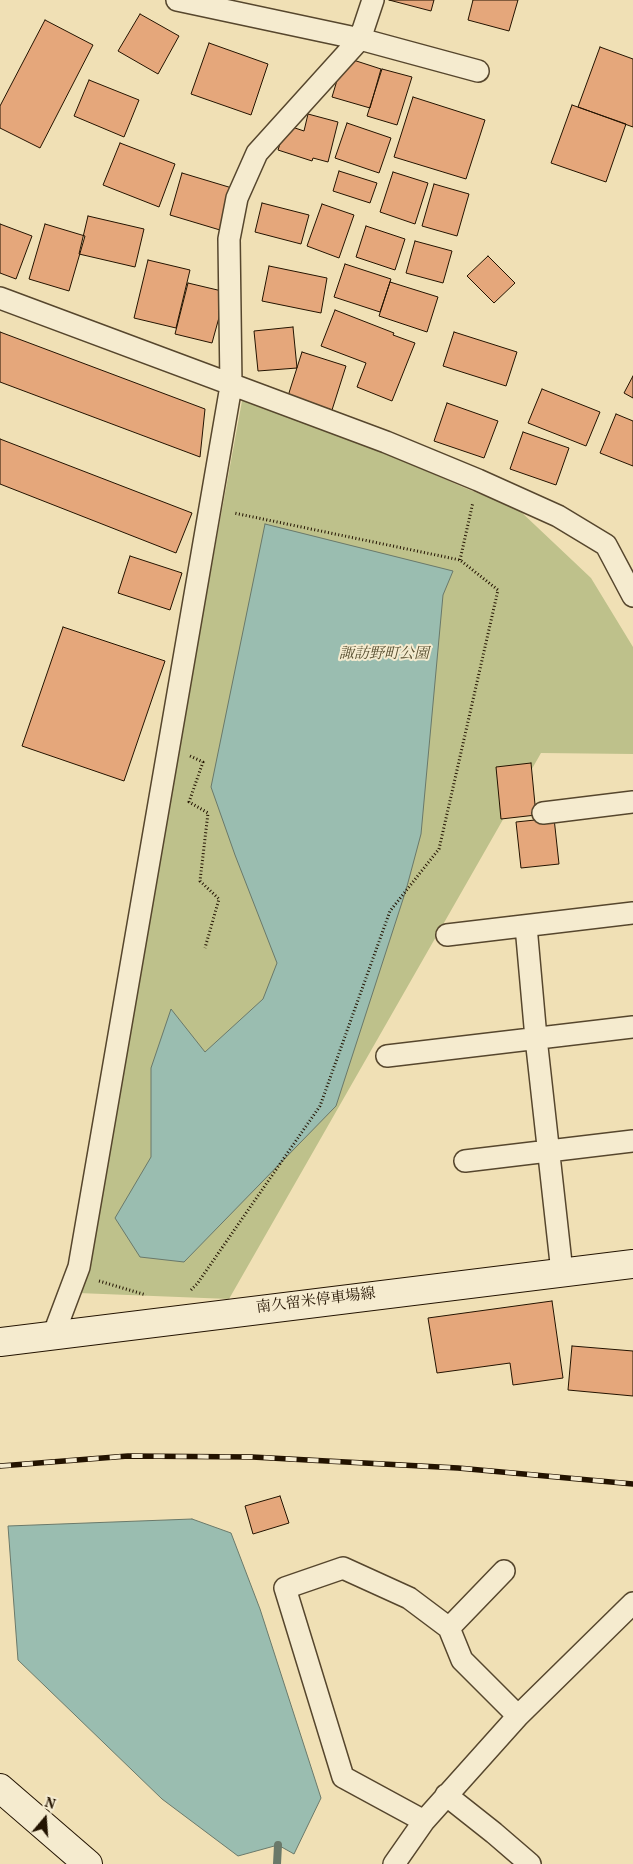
<!DOCTYPE html>
<meta charset="utf-8">
<style>
body{margin:0}
#map{position:relative;width:633px;height:1864px;overflow:hidden;background:#f0e0b5;font-family:Vollkorn,serif}
canvas{display:block}
.north{position:absolute;left:20px;top:1794px;width:50px;height:50px;-webkit-text-stroke:4px #f5ebcf;paint-order:stroke;rotate:18deg;font-size:14px;font-weight:700;line-height:20px;text-align:center;color:#231300}
.north::after{content:'';display:block;margin:auto;width:18px;height:22px;background:#231300;clip-path:polygon(50% 0,100% 100%,50% 72%,0 100%)}
</style>
<div id="map">
<canvas width="633" height="1864"></canvas>
<div class="north">N</div>
</div>
<script>
const c = document.querySelector('canvas').getContext('2d');
c.lineJoin = 'round';
function fillPath(path, color) {
  c.fillStyle = color;
  c.fill(path, 'evenodd');
}
function poly(rows) {
  const path = new Path2D();
  for (const r of rows) {
    path.moveTo(r[0], r[1]);
    for (let i = 2; i < r.length; i += 2) path.lineTo(r[i], r[i + 1]);
  }
  return path;
}
function trace(path, color, width, dash) {
  c.strokeStyle = color;
  c.lineWidth = width;
  c.lineCap = dash ? 'butt' : 'round';
  c.setLineDash(dash || []);
  c.stroke(path);
}
function drawText(font, color, halo, rows, align = 'center') {
  c.font = font + ' Vollkorn,"Noto Serif JP",serif';
  c.lineWidth = 4;
  c.setLineDash([]);
  c.textBaseline = 'middle';
  c.strokeStyle = halo;
  c.fillStyle = color;
  for (const [text, x, y, turn = 0] of rows) {
    c.save();
    c.translate(x, y);
    c.rotate((+turn || 0) * Math.PI / 180);
    c.textAlign = isNaN(turn) ? turn : align;
    if (halo) c.strokeText(text, 0, 0);
    c.fillText(text, 0, 0);
    c.restore();
  }
}
const green = poly([
 [244,390,465,488,518,509,591,578,633,647,633,754,541,753,229,1299,78,1293]
]);
const water = poly([
 [265,524,453,571,443,595,421,834,406,890,336,1106,184,1262,140,1257,115,1218,151,1157,151,1068,171,1009,205,1052,263,999,277,963,235,855,211,787,265,524],
 [192,1519,231,1533,260,1609,321,1798,294,1854,278,1845,238,1856,162,1799,18,1660,8,1526,192,1519]
]);
const stream = poly([
 [277,1864,278,1845]
]);
const building = poly([
 [389,0,434,0,431,11,389,0],
 [473,0,518,0,509,31,468,20,473,0],
 [140,14,179,36,158,74,118,51,140,14],
 [45,20,93,45,40,148,0,128,0,106,45,20],
 [209,43,268,64,251,115,191,94,209,43],
 [600,47,633,59,633,127,578,107,600,47],
 [344,57,381,69,370,108,332,97,344,57],
 [382,69,412,77,397,125,367,116,382,69],
 [89,80,139,100,124,137,74,116,89,80],
 [413,97,485,120,466,179,394,157,413,97],
 [572,105,626,124,606,182,551,163,572,105],
 [308,114,338,122,328,162,313,158,312,161,278,150,286,125,304,131,308,114],
 [347,123,391,138,379,173,335,158,347,123],
 [120,143,175,164,159,207,103,185,120,143],
 [339,171,377,183,370,203,333,191,339,171],
 [393,172,428,183,415,224,380,212,393,172],
 [182,173,232,188,220,230,170,215,182,173],
 [434,184,469,194,457,236,422,226,434,184],
 [262,203,309,215,301,244,255,232,262,203],
 [322,204,354,215,339,258,307,246,322,204],
 [88,216,144,229,135,267,79,254,88,216],
 [0,224,32,236,16,279,0,273,0,224],
 [45,224,85,236,69,291,29,279,45,224],
 [366,226,405,239,395,270,356,257,366,226],
 [415,241,452,251,443,283,406,273,415,241],
 [488,256,515,283,494,303,467,276,488,256],
 [148,260,190,270,176,328,134,318,148,260],
 [345,264,391,279,380,312,334,297,345,264],
 [269,266,327,278,321,313,262,301,269,266],
 [390,282,438,297,427,332,379,316,390,282],
 [188,283,226,292,212,343,175,334,188,283],
 [335,310,394,333,393,335,415,343,392,401,357,387,366,363,321,346,335,310],
 [293,327,297,368,258,371,254,331,293,327],
 [0,332,205,409,200,457,0,382,0,332],
 [454,332,517,352,506,386,443,366,454,332],
 [302,352,346,366,332,410,288,396,302,352],
 [633,376,633,398,624,393,633,376],
 [542,389,600,412,586,446,528,423,542,389],
 [447,403,498,421,484,458,434,441,447,403],
 [616,414,633,421,633,466,600,453,616,414],
 [523,432,569,448,556,485,510,469,523,432],
 [0,439,192,513,176,553,0,484,0,439],
 [130,556,182,573,170,610,118,593,130,556],
 [63,627,165,661,124,781,22,746,63,627],
 [531,763,536,815,501,819,496,767,531,763],
 [554,818,559,864,521,868,516,822,554,818],
 [552,1301,563,1378,513,1385,510,1363,437,1373,428,1318,552,1301],
 [572,1346,633,1351,633,1396,568,1390,572,1346],
 [280,1496,289,1523,253,1534,245,1506,280,1496]
]);
const path = poly([
 [460,560,473,502],
 [190,756,203,762,189,802,208,813,200,881,219,899,205,948],
 [99,1281,146,1295],
 [191,1290,197,1284,320,1106,390,911,439,849,498,590,460,560,234,513]
]);
const street = poly([
 [177,0,360,39,478,71],
 [0,298,386,442,478,480,558,516,606,545,633,596],
 [543,813,633,802],
 [526,926,536,1038,562,1272],
 [447,935,633,913],
 [387,1056,633,1027],
 [465,1161,633,1141],
 [53,1336,79,1267,231,386,229,239,237,198,257,153,360,39,373,0],
 [449,1628,504,1571],
 [446,1795,494,1833,530,1864],
 [424,1821,343,1777,285,1588,343,1568,409,1598,449,1628,462,1660,518,1716],
 [394,1864,424,1821,518,1716,633,1603]
]);
const secondary = poly([
 [0,1342,633,1264],
 [0,1788,88,1864]
]);
const rail = poly([
 [0,1466,128,1456,252,1457,458,1468,633,1484]
]);
const parkNames = [
 ["諏訪野町公園",384,655]
];
const streetNames = [
 ["南久留米停車場線",316,1302,-7]
];
fillPath(green, '#bec18b');
fillPath(water, '#9abdb0');
trace(water, '#6a796a', 1);
trace(stream, '#6a796a', 8);
fillPath(building, '#e5a77b');
trace(building, '#231300', 1);
trace(street, '#56462d', 24);
trace(secondary, '#231300', 30);
trace(path, '#231300', 3, [1, 2.5]);
trace(street, '#f5ebcf', 21);
trace(secondary, '#f5ebcf', 28);
trace(rail, '#231300', 5.5);
trace(rail, '#f5ebcf', 4, [11]);
drawText('italic 15px', '#595031', '#f5ebcf', parkNames);
drawText('15px', '#231300', '#f5ebcf', streetNames);
</script>
